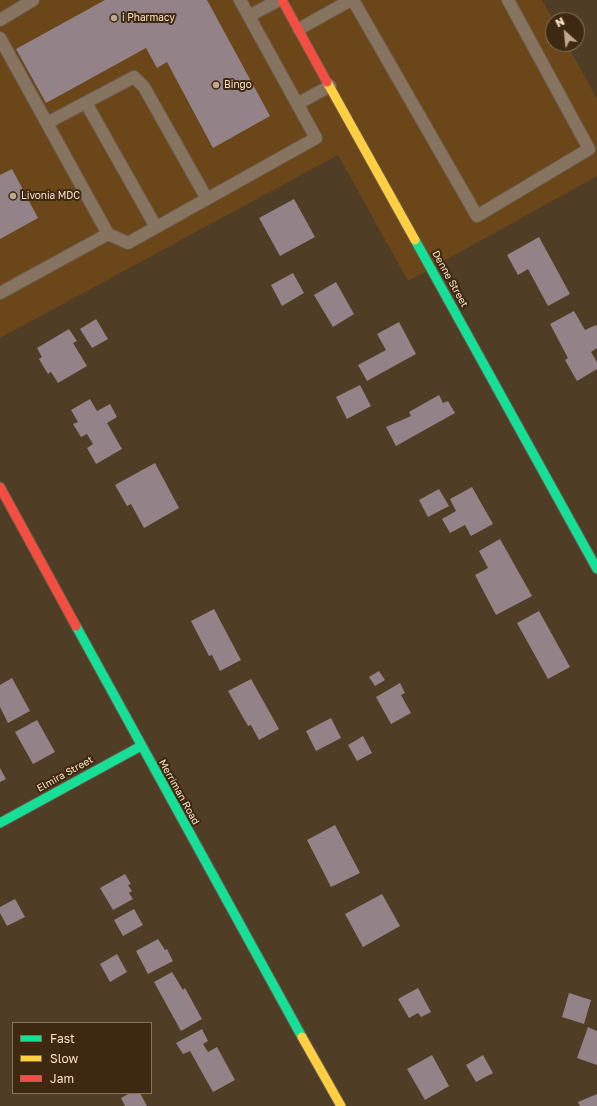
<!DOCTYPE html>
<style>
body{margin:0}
#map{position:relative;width:597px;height:1106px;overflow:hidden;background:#503d26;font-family:"Golos Text",sans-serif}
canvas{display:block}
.legend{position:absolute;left:12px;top:1022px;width:140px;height:72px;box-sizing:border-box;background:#3d2912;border:1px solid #89725a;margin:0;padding:5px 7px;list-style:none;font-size:12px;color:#fbe0c5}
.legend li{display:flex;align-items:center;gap:8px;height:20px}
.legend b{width:20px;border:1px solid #89725a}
.north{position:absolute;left:545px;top:12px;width:40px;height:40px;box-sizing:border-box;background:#3d2912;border:1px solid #89725a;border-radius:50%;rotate:333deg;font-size:11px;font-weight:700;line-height:16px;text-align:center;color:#fbe0c5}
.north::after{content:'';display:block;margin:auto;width:14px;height:18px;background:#bfa78d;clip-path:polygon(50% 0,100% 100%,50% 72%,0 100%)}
</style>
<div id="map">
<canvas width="597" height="1106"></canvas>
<ul class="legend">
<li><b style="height:5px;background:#16e098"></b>Fast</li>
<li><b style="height:5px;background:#ffcf43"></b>Slow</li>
<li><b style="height:5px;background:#f24e42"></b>Jam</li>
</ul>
<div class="north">N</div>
</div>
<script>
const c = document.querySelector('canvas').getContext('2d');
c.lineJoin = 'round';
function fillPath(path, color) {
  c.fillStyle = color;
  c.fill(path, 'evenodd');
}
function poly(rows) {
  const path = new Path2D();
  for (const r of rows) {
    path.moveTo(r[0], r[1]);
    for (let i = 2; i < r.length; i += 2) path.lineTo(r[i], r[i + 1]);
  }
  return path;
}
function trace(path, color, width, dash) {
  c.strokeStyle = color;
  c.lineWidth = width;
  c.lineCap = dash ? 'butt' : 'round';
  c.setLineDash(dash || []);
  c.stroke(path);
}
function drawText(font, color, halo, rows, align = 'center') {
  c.font = font + ' "Golos Text",sans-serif';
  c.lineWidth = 4;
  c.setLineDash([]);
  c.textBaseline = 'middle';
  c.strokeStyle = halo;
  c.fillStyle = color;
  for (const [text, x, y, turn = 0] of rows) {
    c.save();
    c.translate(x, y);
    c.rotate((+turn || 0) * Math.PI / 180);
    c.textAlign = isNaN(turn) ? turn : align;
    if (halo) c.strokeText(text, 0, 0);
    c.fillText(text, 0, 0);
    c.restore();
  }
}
const built = poly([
 [0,0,542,0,553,20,553,44,567,44,597,99,597,176,408,281,338,155,0,338]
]);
const building = poly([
 [105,0,207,0,270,116,213,148,167,62,157,68,146,48,46,103,16,49],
 [12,169,38,218,0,239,0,175],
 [294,199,315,237,280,256,259,218],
 [539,237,570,294,548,306,528,269,518,275,507,255],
 [293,273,304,293,282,306,271,285],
 [336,282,354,314,333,327,314,295],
 [574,311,585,330,596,325,597,327,597,348,591,352,597,362,597,369,577,381,565,360,568,358,550,324],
 [96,319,108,339,92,348,80,329],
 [399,322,416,354,367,381,358,365,386,350,377,334],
 [69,329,77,341,73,343,87,366,58,383,51,372,48,374,39,359,42,357,37,348],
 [360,385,371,406,347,419,336,397],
 [439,395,443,403,448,401,455,413,396,446,386,427,411,416,409,412],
 [90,399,97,411,110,404,117,417,107,423,122,449,96,464,87,448,93,444,87,434,81,437,73,424,78,422,71,410],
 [155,463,179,508,144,528,131,504,127,506,115,485],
 [472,487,493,524,471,536,465,525,450,533,442,519,456,511,450,499],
 [439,489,449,506,428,517,419,500],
 [500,539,532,596,496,615,475,575,488,568,479,551],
 [214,609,241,660,220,671,212,655,209,656,191,621],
 [539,611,570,667,548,679,517,623],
 [379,671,385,680,375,686,369,677],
 [12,678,30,711,8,723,0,707,0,685],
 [251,679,279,729,259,740,251,725,248,726,228,691],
 [400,683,405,693,401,695,411,713,391,724,376,697],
 [331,718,341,738,316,751,306,731],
 [37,720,55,752,33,764,15,732],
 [363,736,372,753,357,761,348,745],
 [0,768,6,779,0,782],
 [335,825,360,873,331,887,307,840],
 [125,874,131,884,128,885,132,891,129,893,133,899,113,910,100,888],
 [382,894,400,926,363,947,345,914],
 [15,899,25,917,7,926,0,913,0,907],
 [134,909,143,925,123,936,114,920],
 [158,939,165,950,167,949,173,961,148,974,136,951],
 [117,954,127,972,110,982,100,964],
 [172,972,183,990,185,988,202,1019,181,1031,154,982],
 [418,988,431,1012,421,1017,418,1013,409,1018,398,999],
 [569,993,591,1000,584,1024,562,1017],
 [588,1027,597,1031,597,1065,577,1058],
 [202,1029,208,1041,203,1044,208,1052,217,1047,235,1080,213,1092,190,1051,183,1054,176,1043],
 [432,1055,449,1086,425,1100,407,1069],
 [483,1055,493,1073,476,1082,466,1065],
 [130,1093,140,1093,147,1106,125,1106,121,1098],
 [597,1094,597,1106,580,1106,578,1102]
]);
const lane = poly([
 [353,0,477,216,589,149,508,0],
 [249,16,279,0],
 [0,20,33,0],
 [299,29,351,0],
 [0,38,108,234,0,293],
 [86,103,156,227],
 [297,104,330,86],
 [47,123,134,77,144,87,207,199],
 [108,234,128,243,316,138,240,0]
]);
const fast = poly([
 [415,240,597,569],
 [76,626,302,1037],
 [0,823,141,746]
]);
const slow = poly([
 [327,82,415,240],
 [302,1037,341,1106]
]);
const jam = poly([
 [282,0,327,82],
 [0,487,76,626]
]);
const markers = [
 [114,18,4,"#bfa78d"],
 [216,85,4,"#bfa78d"],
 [13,196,4,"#bfa78d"]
];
const poiNames = [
 ["i Pharmacy",122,18],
 ["Bingo",224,85],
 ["Livonia MDC",21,196]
];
const streetNames = [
 ["Denne Street",450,279,61],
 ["Elmira Street",65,774,-29],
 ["Merriman Road",179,792,61]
];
fillPath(built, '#6b4619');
fillPath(building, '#938288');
trace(lane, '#6b5a48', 14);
trace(fast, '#6b5a48', 11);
trace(slow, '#6b5a48', 11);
trace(jam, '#6b5a48', 11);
trace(lane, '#867360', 12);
trace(fast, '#16e098', 9);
trace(slow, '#ffcf43', 9);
trace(jam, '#f24e42', 9);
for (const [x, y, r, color] of markers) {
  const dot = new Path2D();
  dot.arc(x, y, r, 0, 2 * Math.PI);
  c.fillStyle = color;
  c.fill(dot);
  trace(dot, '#3d2912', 1.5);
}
drawText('10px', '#fbe0c5', '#3d2912', poiNames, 'left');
drawText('10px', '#fbe0c5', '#3d2912', streetNames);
</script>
